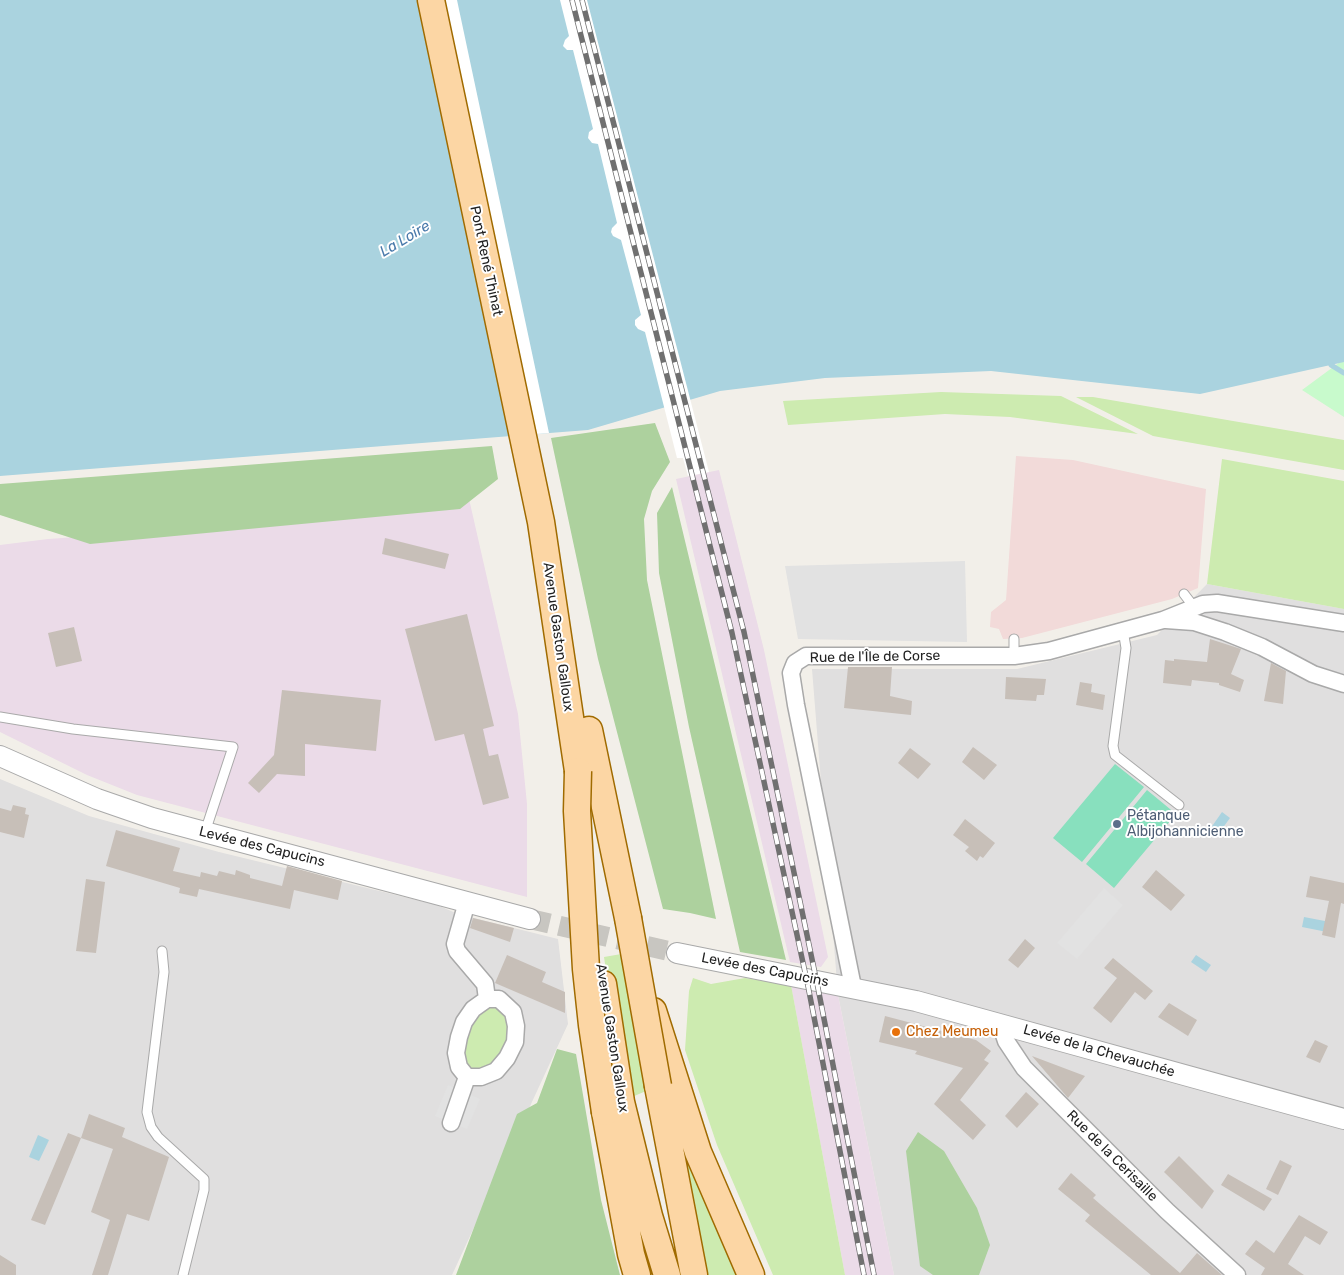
<!DOCTYPE html>
<meta charset="utf-8">
<style>
body{margin:0}
canvas{display:block;background:#f2efe9}
</style>
<canvas width="1344" height="1275"></canvas>
<script>
const c = document.querySelector('canvas').getContext('2d');
c.lineJoin = 'round';
function fillPath(path, color) {
  c.fillStyle = color;
  c.fill(path, 'evenodd');
}
function poly(rows) {
  const path = new Path2D();
  for (const r of rows) {
    path.moveTo(r[0], r[1]);
    for (let i = 2; i < r.length; i += 2) path.lineTo(r[i], r[i + 1]);
  }
  return path;
}
function trace(path, color, width, dash) {
  c.strokeStyle = color;
  c.lineWidth = width;
  c.lineCap = dash ? 'butt' : 'round';
  c.setLineDash(dash || []);
  c.stroke(path);
}
function drawText(font, color, halo, rows, align = 'center') {
  c.font = font + ' Rubik,sans-serif';
  c.lineWidth = 4;
  c.setLineDash([]);
  c.textBaseline = 'middle';
  c.strokeStyle = halo;
  c.fillStyle = color;
  for (const [text, x, y, turn = 0] of rows) {
    c.save();
    c.translate(x, y);
    c.rotate((+turn || 0) * Math.PI / 180);
    c.textAlign = isNaN(turn) ? turn : align;
    if (halo) c.strokeText(text, 0, 0);
    c.fillText(text, 0, 0);
    c.restore();
  }
}
const residential = poly([
 [1207,584,1344,609,1344,1275,894,1275,838,995,812,669,1017,669,1157,635],
 [0,779,89,816,219,852,437,905,458,914,558,939,568,1024,452,1275,0,1275]
]);
const commercial = poly([
 [1016,456,1073,460,1206,489,1198,588,1172,599,1022,638,1003,639,999,629,990,627,991,612,1006,600]
]);
const industrial = poly([
 [719,470,764,650,828,957,821,967,790,962,676,479],
 [467,490,518,714,527,804,527,897,137,795,87,775,0,732,0,545,48,539,220,527],
 [791,985,838,995,894,1275,845,1275]
]);
const grass = poly([
 [941,392,1061,396,1138,434,1010,417,945,414,788,425,783,401],
 [1076,397,1093,397,1344,440,1344,470,1153,436],
 [1222,459,1344,481,1344,609,1207,584],
 [627,953,653,1088,625,1100,604,957],
 [693,978,711,984,745,978,791,985,845,1275,773,1275,717,1145,685,1050,689,991],
 [485,1006,497,1007,503,1011,510,1028,509,1042,489,1070,470,1070,465,1065,463,1045,466,1033],
 [675,1112,744,1275,705,1275]
]);
const forest = poly([
 [655,423,670,462,652,491,644,519,647,580,716,919,690,913,663,909,598,659,551,438],
 [492,446,498,479,460,509,90,544,0,515,0,484],
 [672,487,786,960,740,952,689,727,659,573,657,513],
 [557,1049,576,1054,601,1200,620,1275,456,1275,517,1114,537,1103],
 [918,1132,944,1151,977,1208,990,1245,979,1275,933,1275,920,1266,906,1151]
]);
const park = poly([
 [1344,359,1344,417,1302,390]
]);
const pitch = poly([
 [1115,764,1144,787,1082,862,1053,838],
 [1147,790,1176,814,1114,888,1086,864]
]);
const parking = poly([
 [965,561,967,642,798,639,785,566],
 [1104,888,1123,905,1077,959,1057,943],
 [448,1085,480,1099,467,1129,435,1116]
]);
const water = poly([
 [0,0,1344,0,1344,362,1200,394,991,371,825,378,720,391,588,430,0,476],
 [1222,812,1230,818,1216,837,1208,832],
 [1304,917,1330,922,1327,932,1302,927],
 [1196,955,1211,965,1206,972,1191,962],
 [38,1135,49,1140,39,1161,29,1157]
]);
const pier = poly([
 [421,0,457,0,549,433,512,436],
 [560,0,587,0,709,472,688,476,683,458,677,458,645,332,638,329,635,325,635,320,641,315,621,240,613,236,611,232,612,228,617,223,598,144,592,143,588,138,589,132,593,129,573,50,567,50,563,46,565,40,569,36]
]);
const stream = poly([
 [1331,365,1344,373]
]);
const building = poly([
 [385,538,449,554,445,569,382,554],
 [467,614,494,726,483,729,489,756,498,754,509,798,483,805,464,734,435,741,405,629],
 [74,627,82,661,56,667,48,633],
 [1210,639,1241,649,1231,674,1244,680,1240,692,1219,685,1219,683,1192,680,1191,686,1163,683,1165,660,1174,661,1174,659,1207,662],
 [1271,663,1286,671,1283,704,1264,701],
 [848,667,892,667,890,696,912,701,911,715,844,708],
 [1006,677,1046,679,1044,695,1037,695,1036,701,1005,699],
 [1080,682,1092,684,1091,692,1105,695,1103,710,1076,705],
 [282,690,381,700,376,751,305,744,305,776,277,774,259,793,248,783,274,755],
 [973,747,997,765,984,780,962,762],
 [910,748,931,764,918,779,898,763],
 [13,805,26,808,25,814,29,815,24,838,0,832,0,808,11,811],
 [965,819,995,843,983,858,980,856,977,861,965,851,969,847,953,835],
 [116,830,180,848,173,871,200,877,201,872,217,876,219,871,235,875,236,870,250,875,250,878,282,886,287,866,342,881,338,900,294,890,290,909,199,889,197,897,179,893,180,888,106,866],
 [1156,870,1185,895,1171,911,1142,887],
 [1310,876,1344,883,1344,904,1341,903,1335,938,1322,935,1329,901,1306,897],
 [86,879,105,882,96,953,76,951],
 [473,918,514,928,510,942,470,928],
 [1025,939,1035,948,1018,968,1008,960],
 [507,955,546,972,542,982,565,992,565,1013,495,983],
 [1113,958,1153,991,1145,1000,1135,992,1111,1023,1093,1008,1117,978,1104,968],
 [1169,1003,1197,1020,1188,1036,1158,1017],
 [885,1016,976,1040,991,1051,984,1060,989,1063,960,1100,986,1125,973,1140,934,1104,963,1068,915,1054,917,1051,879,1042],
 [1315,1040,1328,1046,1320,1063,1306,1057],
 [1032,1056,1085,1076,1068,1098],
 [1026,1092,1039,1104,1017,1128,1005,1116],
 [89,1114,125,1128,122,1137,169,1157,149,1221,127,1214,108,1275,92,1275,110,1220,91,1212,113,1149,81,1138],
 [68,1133,81,1138,45,1225,31,1220],
 [1179,1156,1214,1191,1202,1209,1164,1172],
 [1280,1160,1292,1166,1278,1195,1266,1189],
 [1071,1173,1096,1195,1093,1198,1180,1273,1197,1253,1222,1275,1151,1275,1085,1221,1090,1215,1058,1189],
 [1228,1174,1272,1199,1264,1211,1221,1185],
 [1299,1215,1328,1232,1320,1245,1305,1236,1288,1264,1304,1275,1261,1275,1265,1268,1245,1254,1256,1240,1274,1253],
 [0,1255,16,1265,16,1275,0,1275]
]);
const tertiaryTunnel = poly([
 [530,919,677,953]
]);
const service = poly([
 [1184,594,1194,607],
 [1123,630,1126,648,1113,746,1115,755,1179,805],
 [1014,656,1014,639],
 [0,717,73,729,233,747,205,832],
 [162,951,164,972,147,1112,151,1127,158,1137,204,1179,204,1190,183,1275]
]);
const minor = poly([
 [1166,620,1194,622,1225,632,1262,647,1313,674,1344,684],
 [467,902,455,944,457,951,485,984,487,999],
 [853,987,796,705,791,673,795,663,806,656,1014,656,1049,651,1163,620,1203,604,1217,603,1344,623],
 [487,999,499,999,513,1012,516,1026,515,1042,507,1058,496,1071,481,1077,467,1077,459,1067,456,1053,459,1037,464,1022,473,1009,487,999],
 [1006,1025,1004,1035,1006,1041,1024,1068,1167,1211,1237,1275],
 [451,1123,467,1077]
]);
const tertiary = poly([
 [0,756,97,799,152,818,530,919],
 [677,953,916,1001,1344,1119]
]);
const primary = poly([
 [431,0,541,522,578,771],
 [589,730,628,918],
 [603,984,621,1102,649,1216,667,1275],
 [653,1011,698,1152,751,1275],
 [658,1086,694,1275],
 [605,1112,631,1254,637,1275]
]);
const rail = poly([
 [572,0,732,633,808,986,864,1275],
 [582,0,744,632,818,988,874,1275]
]);
const primaryBridge = poly([
 [578,771,577,811,586,969,592,1025,605,1112],
 [628,918,658,1086]
]);
const markers = [
 [1117,824,5,"#5c6f8a"],
 [896,1032,5,"#e8710a"]
];
const streetNames = [
 ["Pont René Thinat",486,261,78],
 ["Avenue Gaston Galloux",558,637,82],
 ["Rue de l'Île de Corse",875,657,-1],
 ["Levée des Capucins",262,847,14],
 ["Levée des Capucins",765,970,11],
 ["Avenue Gaston Galloux",612,1038,81],
 ["Levée de la Chevauchée",1099,1051,16],
 ["Rue de la Cerisaille",1112,1156,45]
];
const serviceNames = [
 ["Pétanque",1127,816],
 ["Albijohannicienne",1127,832]
];
const foodNames = [
 ["Chez Meumeu",906,1032]
];
const waterNames = [
 ["La Loire",405,239,-31]
];
fillPath(residential, '#e0dfdf');
fillPath(commercial, '#f2dad9');
fillPath(industrial, '#ebdbe8');
fillPath(grass, '#cdebb0');
fillPath(forest, '#add19e');
fillPath(park, '#c8facc');
fillPath(pitch, '#88e0be');
fillPath(parking, '#e2e2e2');
fillPath(water, '#aad3df');
fillPath(pier, '#fff');
trace(stream, '#aad3df', 5);
fillPath(building, '#c7bfb8');
trace(tertiaryTunnel, '#c8c6c1', 20, [20, 10]);
trace(service, '#a9a9a9', 11);
trace(minor, '#a9a9a9', 19);
trace(tertiary, '#a9a9a9', 22);
trace(primary, '#a06b00', 29);
trace(service, '#fff', 9);
trace(minor, '#fff', 16);
trace(tertiary, '#fff', 20);
trace(primary, '#fcd6a4', 26);
trace(rail, '#707070', 5.5);
trace(rail, '#fff', 4, [11]);
trace(primaryBridge, '#a06b00', 29, []);
trace(primaryBridge, '#fcd6a4', 26);
for (const [x, y, r, color] of markers) {
  const dot = new Path2D();
  dot.arc(x, y, r, 0, 2 * Math.PI);
  c.fillStyle = color;
  c.fill(dot);
  trace(dot, '#fff', 2);
}
drawText('14px', '#222', '#fff', streetNames);
drawText('14px', '#4e5e75', '#fff', serviceNames, 'left');
drawText('14px', '#c56008', '#fff', foodNames, 'left');
drawText('italic 15px', '#4a7aab', '#fff', waterNames);
</script>
